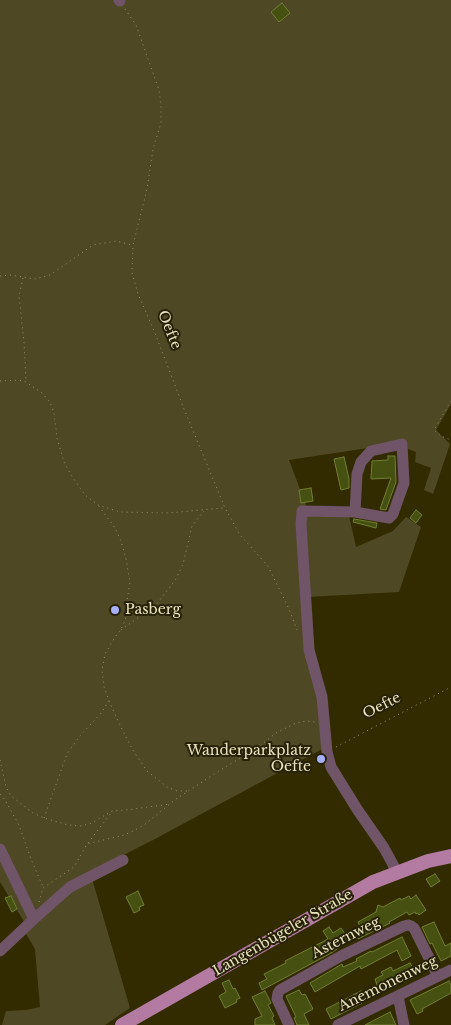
<!DOCTYPE html>
<meta charset="utf-8">
<style>
body{margin:0}
canvas{display:block;background:#332b00}
</style>
<canvas width="451" height="1025"></canvas>
<script>
const c = document.querySelector('canvas').getContext('2d');
c.lineJoin = 'round';
function fillPath(path, color) {
  c.fillStyle = color;
  c.fill(path, 'evenodd');
}
function poly(rows) {
  const path = new Path2D();
  for (const r of rows) {
    path.moveTo(r[0], r[1]);
    for (let i = 2; i < r.length; i += 2) path.lineTo(r[i], r[i + 1]);
  }
  return path;
}
function trace(path, color, width, dash) {
  c.strokeStyle = color;
  c.lineWidth = width;
  c.lineCap = dash ? 'butt' : 'round';
  c.setLineDash(dash || []);
  c.stroke(path);
}
function drawText(font, color, halo, rows, align = 'center') {
  c.font = font + ' "Libre Baskerville",serif';
  c.lineWidth = 4;
  c.setLineDash([]);
  c.textBaseline = 'middle';
  c.strokeStyle = halo;
  c.fillStyle = color;
  for (const [text, x, y, turn = 0] of rows) {
    c.save();
    c.translate(x, y);
    c.rotate((+turn || 0) * Math.PI / 180);
    c.textAlign = isNaN(turn) ? turn : align;
    if (halo) c.strokeText(text, 0, 0);
    c.fillText(text, 0, 0);
    c.restore();
  }
}
const green = poly([
 [0,0,451,0,451,404,436,430,450,444,433,494,424,490,431,468,415,462,416,452,408,449,407,442,289,460,309,513,349,516,356,547,393,531,406,517,421,527,399,592,307,597,322,749,153,840,90,872,130,1008,105,1025,2,1025,6,1011,26,1010,40,1007,35,949,25,932,25,923,0,882]
]);
const building = poly([
 [282,3,290,13,279,22,271,12,282,3],
 [388,456,395,456,396,482,386,510,380,509,391,478,371,479,372,461,388,460,388,456],
 [344,457,349,479,349,488,341,490,334,459,344,457],
 [311,488,313,501,301,503,299,490,311,488],
 [416,510,422,515,416,523,410,518,416,510],
 [354,519,377,523,376,528,353,522,354,519],
 [435,874,440,881,431,887,426,879,435,874],
 [138,891,144,905,139,907,140,910,134,913,126,897,138,891],
 [416,895,426,910,419,915,418,913,416,914,415,912,409,915,407,912,389,922,390,923,358,939,354,932,361,929,358,922,376,912,378,905,383,907,400,898,401,900,409,896,411,899,416,895],
 [11,896,17,909,12,912,5,898,11,896],
 [434,922,445,946,451,943,451,956,441,961,432,943,430,944,422,927,434,922],
 [329,927,333,933,341,928,349,940,333,952,262,990,259,983,267,979,264,974,286,963,285,961,328,939,323,931,329,927],
 [402,937,411,956,402,961,397,950,361,969,360,966,315,992,310,983,342,964,343,967,357,961,356,959,371,951,372,952,402,937],
 [410,963,413,968,410,969,414,977,404,982,403,979,391,986,380,991,378,988,375,979,383,975,381,972,391,967,393,971,410,963],
 [229,980,233,989,235,988,240,998,236,1000,237,1002,225,1008,219,996,226,992,222,983,229,980],
 [449,981,451,985,451,993,422,1009,423,1011,417,1014,410,1000,449,981],
 [299,990,302,995,305,994,313,1009,304,1014,309,1025,297,1025,294,1018,296,1017,286,996,299,990],
 [265,991,271,1003,268,1005,274,1016,272,1018,275,1025,255,1025,255,1019,262,1016,252,997,265,991],
 [361,991,365,998,360,1000,362,1003,331,1019,326,1009,361,991],
 [390,1012,396,1025,365,1025,390,1012]
]);
const path = poly([
 [125,9,136,25,159,90,161,104,161,123,153,149,147,189,133,245,132,273,138,294,155,333,184,409,225,508,240,535,268,566,289,609,297,630],
 [0,276,11,275,35,279,50,275,93,245,116,241,132,245],
 [23,278,19,296,24,342,26,381],
 [0,381,19,380,26,382,42,393,50,402,54,413,57,438,64,462,71,475,85,495,98,505,120,512,168,513,223,508],
 [451,401,434,430,441,436,451,440],
 [121,630,156,605,176,579,183,564,192,526,204,511],
 [109,701,118,721,126,737,134,752,147,771,167,787,177,791,187,791],
 [336,747,451,687],
 [0,760,6,787,11,796,33,813,44,818,68,825,81,826,92,823,112,811,126,810,170,804],
 [0,794,5,800,19,825,31,859,43,887],
 [44,818,67,754,79,737,102,712,109,700,104,687,102,670,105,654,115,637,120,631,124,623,127,614,127,600,130,582,126,559,121,541,115,528,98,505],
 [88,843,111,813],
 [39,902,43,888,74,867,87,844,124,835,133,831,144,825,176,799,222,769,256,749,276,733,296,723,307,721,315,722]
]);
const minor = poly([
 [119,0,120,1],
 [355,512,357,474,361,462,371,451,402,444,404,483,393,514,389,518,355,512,302,511,301,524,309,650,322,697,327,752,331,767,357,809,384,848,397,872],
 [0,849,34,919],
 [0,951,34,919,70,887,123,860],
 [398,996,404,1025],
 [289,1025,277,999,278,993,280,990,341,956,404,926,408,925,411,926,414,928,438,976],
 [338,1025,451,970]
]);
const major = poly([
 [122,1025,373,882,428,861,451,856]
]);
const markers = [
 [115,610,5,"#a8b0fc"],
 [321,759,5,"#a8b0fc"]
];
const streetNames = [
 ["Oefte",169,330,68],
 ["Oefte",382,706,-27],
 ["Langenbügeler Straße",283,933,-30],
 ["Asternweg",346,938,-27],
 ["Anemonenweg",388,984,-26]
];
const poiNames = [
 ["Pasberg",125,610],
 ["Wanderparkplatz",311,751,"right"],
 ["Oefte",311,767,"right"]
];
fillPath(green, '#4e4824');
fillPath(building, '#465010');
trace(building, '#707e33', 1);
trace(path, '#968f66', 1, [1, 4]);
trace(minor, '#705467', 11);
trace(major, '#b37ba2', 14);
for (const [x, y, r, color] of markers) {
  const dot = new Path2D();
  dot.arc(x, y, r, 0, 2 * Math.PI);
  c.fillStyle = color;
  c.fill(dot);
  trace(dot, '#262108', 2);
}
drawText('14px', '#eae3bd', '#262108', streetNames);
drawText('14px', '#eae3bd', '#262108', poiNames, 'left');
</script>
